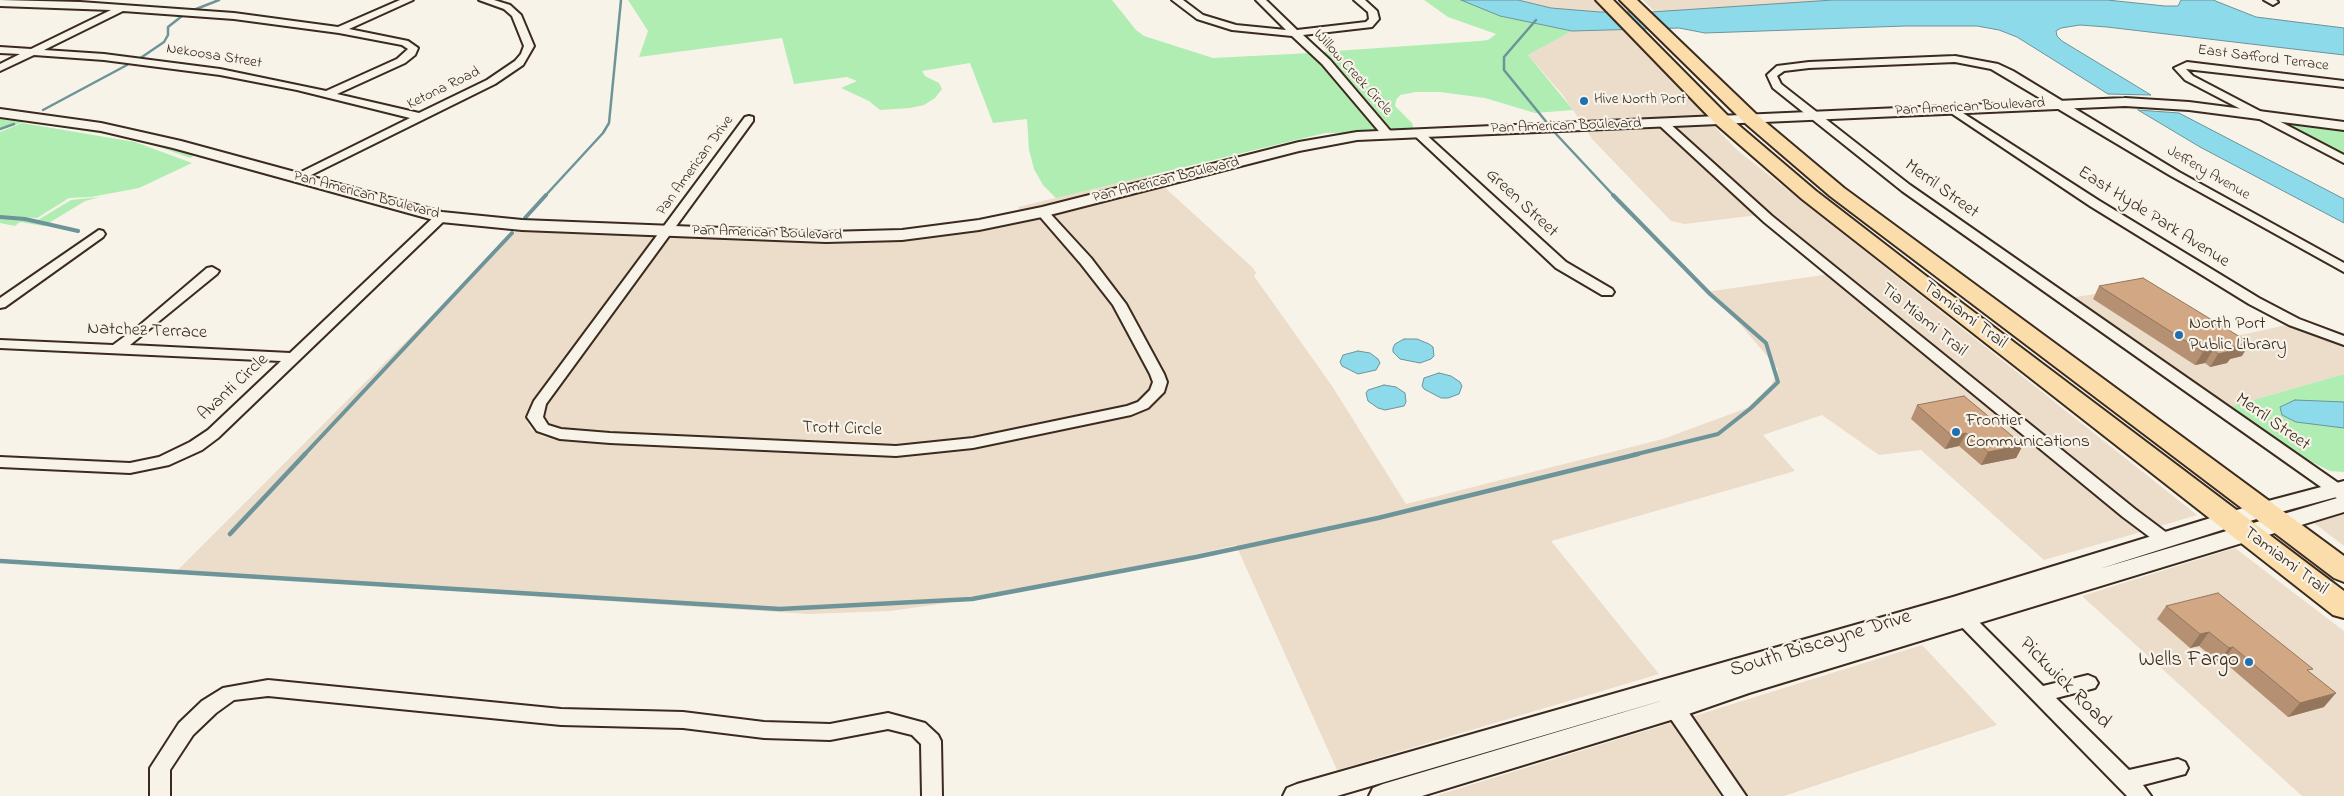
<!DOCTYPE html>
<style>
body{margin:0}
canvas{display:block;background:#f7f3e8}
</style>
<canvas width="2344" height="796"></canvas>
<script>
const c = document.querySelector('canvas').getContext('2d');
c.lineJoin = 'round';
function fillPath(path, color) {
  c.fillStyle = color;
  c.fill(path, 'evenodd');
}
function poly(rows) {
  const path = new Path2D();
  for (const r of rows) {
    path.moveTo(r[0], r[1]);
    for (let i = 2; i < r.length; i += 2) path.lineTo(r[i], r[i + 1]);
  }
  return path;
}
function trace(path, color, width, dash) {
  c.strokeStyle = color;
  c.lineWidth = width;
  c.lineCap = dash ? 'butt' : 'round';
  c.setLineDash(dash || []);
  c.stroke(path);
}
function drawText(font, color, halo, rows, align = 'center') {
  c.font = font + ' "Indie Flower",sans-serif';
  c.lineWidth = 4.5;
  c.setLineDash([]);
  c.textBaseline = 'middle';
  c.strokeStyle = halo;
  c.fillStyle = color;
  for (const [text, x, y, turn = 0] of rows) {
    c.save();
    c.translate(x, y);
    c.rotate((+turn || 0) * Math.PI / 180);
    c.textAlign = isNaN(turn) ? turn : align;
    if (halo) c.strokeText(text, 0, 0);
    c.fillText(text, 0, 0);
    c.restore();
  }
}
const built = poly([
 [1518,0,1595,0,1606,12,1551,8],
 [1643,0,1833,0,1655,12],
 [1623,30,1708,119,1582,123,1562,94,1528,55,1572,31],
 [1712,124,1736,149,2197,515,2157,527,1774,218,1671,126],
 [1661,127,1721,183,1758,215,1685,224,1671,221,1592,139,1585,128],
 [1151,175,1156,180,1021,214,1018,207],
 [1162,185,1253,268,1256,273,1254,276,1332,386,1406,504,1663,439,1747,408,1772,384,1778,369,1740,324,1706,292,1830,274,2144,531,2044,560,1921,450,1879,455,1822,415,1763,435,1795,471,1551,541,1659,674,1337,770,1236,545,1126,571,940,604,890,611,808,614,175,573,519,228,659,234,531,404,526,419,529,426,534,432,545,437,607,443,894,456,974,447,1133,414,1149,408,1164,394,1167,382,1164,372,1126,302,1093,260,1050,213],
 [1038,216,1080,263,1113,305,1150,375,1152,383,1150,391,1138,402,1128,406,972,438,897,446,565,430,549,425,543,415,547,403,671,234,824,240],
 [2147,286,2227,338,2291,324,2344,344,2344,374,2229,407,2069,298],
 [2344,514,2344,546,2314,523],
 [2235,548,2344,631,2344,796,2302,796,2082,596],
 [1922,645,1997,725,1784,796,1747,796,1691,717],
 [1674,722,1725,796,1435,796]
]);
const green = poly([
 [628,0,1112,0,1136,30,1144,36,1213,58,1311,53,1379,132,1325,133,1056,198,1043,185,1034,169,1029,150,1027,119,993,123,970,63,922,71,925,76,939,83,942,89,935,98,924,105,910,108,880,110,869,101,841,88,857,81,847,77,794,84,782,38,639,57,648,31],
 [1424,0,1461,0,1500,16,1572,31,1528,55,1573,110,1535,113,1485,98,1440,92,1416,92,1400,95,1396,100,1395,106,1412,123,1414,129,1390,131,1321,52,1479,41,1488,40,1496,34,1448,17],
 [0,115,96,130,198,153,190,158,140,140,27,121,0,130],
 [2281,122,2344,128,2344,157,2280,123],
 [22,123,135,142,192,163,139,188,91,197,69,198,37,218,0,216,0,132],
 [100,197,85,201,44,226,20,222,15,226,0,223,0,219,38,220,71,200],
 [2344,374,2344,472,2330,471,2306,459,2229,407]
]);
const water = poly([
 [1461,0,1518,0,1551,8,1600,12,1651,12,1833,0,2107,0,2165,6,2178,6,2181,0,2213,0,2256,17,2344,28,2344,55,2107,27,2080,25,2061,28,2056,31,2057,36,2062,41,2151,95,2108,94,2017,37,1999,30,1977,26,1905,26,1705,33,1679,28,1572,31,1500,16,1461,0],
 [2138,110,2179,113,2344,199,2344,223,2200,147,2138,110],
 [1404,339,1417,339,1429,344,1433,347,1434,356,1431,359,1420,363,1400,359,1393,352,1393,348,1395,344,1404,339],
 [1358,351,1370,353,1378,359,1380,363,1376,370,1358,374,1342,366,1340,362,1343,355,1358,351],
 [1439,373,1451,376,1460,382,1462,386,1459,394,1448,398,1441,398,1424,389,1422,386,1424,378,1439,373],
 [1384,385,1396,387,1405,393,1406,402,1404,406,1385,410,1378,408,1368,401,1366,393,1368,390,1384,385],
 [2295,400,2344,402,2344,428,2296,422,2282,415,2280,407,2295,400]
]);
const streamFar2 = poly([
 [191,11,219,0],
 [1536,20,1504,57,1504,70,1557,135,1614,196],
 [139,59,164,42,168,35,168,27,182,16],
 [43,110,127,65],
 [0,129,14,124],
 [545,196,603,133,609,123,621,0]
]);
const streamFar1 = poly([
 [1613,195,1710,294,1766,343,1778,382,1751,408,1718,434,1633,455],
 [0,217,25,219,78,231],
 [525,218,546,195],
 [304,455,512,233]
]);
const stream = poly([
 [230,534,305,454],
 [0,561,780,609,972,599,1196,557,1378,518,1638,454]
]);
const minor = poly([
 [0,0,80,2,234,13,338,27,400,0,413,0,349,29,408,41,418,48,415,55,405,63,337,94,419,113,487,80,515,61,521,54,524,46,512,16,504,9,479,0,494,0,510,5,521,15,534,46,523,65,495,84,299,181,295,179,293,177,295,175,410,118,297,90,220,75,104,60,34,55,0,71,0,64,20,54,0,53,0,47,31,49,111,10,0,6,0,0],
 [123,11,234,19,339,33,402,45,408,49,397,59,326,91,220,69,104,54,44,50,123,11],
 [1172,0,1183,0,1203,15,1236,25,1286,30,1256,0,1266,0,1297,30,1366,22,1369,19,1368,12,1354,0,1365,0,1377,11,1379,19,1372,27,1303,35,1330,60,1393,134,1391,136,1383,136,1322,64,1292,36,1232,30,1197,19,1172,0],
 [2264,0,2276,0,2278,2,2273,5,2264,0],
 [1955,56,1998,64,2013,71,2179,172,2344,263,2344,272,2171,176,1991,69,1955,62,1809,68,1784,71,1777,76,1781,84,1910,185,2344,487,2344,501,2338,499,1902,191,1773,88,1767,75,1777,66,1809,62,1955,56],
 [2187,62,2344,81,2344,87,2186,69,2193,76,2344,155,2344,163,2185,80,2174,68,2187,62],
 [1952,106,2098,200,2259,298,2299,319,2344,336,2344,345,2289,325,2249,304,2090,206,1948,111,1948,107,1952,106],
 [749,116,753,117,753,121,546,404,543,417,548,425,561,429,610,433,896,446,973,438,1127,406,1138,402,1150,390,1153,382,1150,374,1113,305,1081,264,1036,212,1042,208,1046,209,1091,258,1126,304,1164,374,1167,382,1164,392,1148,408,1131,415,973,448,896,456,610,443,560,439,537,431,527,417,534,401,745,117,749,116],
 [1664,121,1668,122,1772,216,2135,509,2171,536,2174,540,2171,544,2165,546,2159,544,2123,517,1764,222,1660,126,1659,124,1664,121],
 [1418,130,1422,131,1566,262,1612,289,1614,292,1612,295,1602,295,1556,268,1414,135,1414,131,1418,130],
 [441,213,447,217,445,220,218,438,202,450,169,465,130,473,0,467,0,457,130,463,159,457,190,442,208,430,281,361,0,348,0,340,113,345,140,325,207,268,212,267,219,271,217,274,130,345,290,353,437,214,441,213],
 [99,230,103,231,105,234,103,237,5,307,0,308,0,298,99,230],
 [1957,604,1963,606,2043,686,2088,675,2095,678,2098,683,2095,688,2056,698,2129,770,2178,759,2185,762,2188,768,2185,774,2143,785,2151,796,2127,796,1951,616,1948,611,1951,606,1957,604],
 [268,680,561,709,683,712,764,722,830,724,888,713,925,723,938,735,941,741,942,796,922,796,921,744,912,735,888,729,830,740,764,738,683,728,561,725,268,696,234,700,216,713,193,735,170,770,170,796,150,796,150,768,179,723,202,701,223,688,268,680],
 [1669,692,1676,694,1746,796,1724,796,1662,706,1659,700,1662,694,1669,692]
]);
const tertiary = poly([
 [2125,98,2189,102,2344,122,2344,130,2189,110,2125,106,1357,140,1299,151,1042,217,979,230,902,240,826,242,522,230,441,222,173,148,101,131,0,117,0,109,101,123,181,141,442,212,522,220,826,232,902,230,979,220,1042,207,1299,142,1357,132,2125,98],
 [2344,481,2344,495,2266,516,2099,569,2344,496,2344,512,1749,693,1674,719,1422,796,1369,796,1373,788,1383,784,1681,695,1337,796,1283,796,1287,788,1297,784,1953,597,2253,505,2344,481]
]);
const primary = poly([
 [1596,0,1613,0,1729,117,1816,191,1930,279,2344,591,2344,618,2333,615,1802,199,1717,125,1596,0],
 [1620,0,1637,0,1757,115,1844,188,2344,556,2344,582,2334,578,1830,196,1745,123,1620,0]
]);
const wall = poly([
 [2099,286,2242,356,2230,359,2227,363,2210,367,2205,363,2195,365,2093,299],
 [1917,405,2023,445,2016,458,1981,465,1959,446,1945,449,1911,419],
 [2166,606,2310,673,2324,707,2288,717,2223,661,2218,662,2199,646,2190,648,2157,619]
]);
const shadedWall = poly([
 [2250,343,2242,356,2230,359,2227,363,2210,367,2218,354,2231,347],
 [2213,350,2205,363,2195,365,2203,352],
 [1966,433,1959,446,1945,449,1952,436],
 [2023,445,2016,458,1981,465,1988,452],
 [2209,632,2199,646,2190,648,2200,634],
 [2233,647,2223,661,2218,662,2229,648],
 [2336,693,2324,707,2288,717,2300,703]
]);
const building = poly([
 [2143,278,2250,343,2231,347,2235,350,2218,354,2213,350,2203,352,2099,286,2143,278],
 [1964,396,2023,445,1988,452,1966,433,1952,436,1917,405,1964,396],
 [2218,593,2313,669,2307,670,2336,693,2300,703,2233,647,2229,648,2209,632,2200,634,2166,606,2218,593]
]);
const markers = [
 [1584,101,5,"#1f6fb2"],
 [2179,335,5,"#1f6fb2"],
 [1956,432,5,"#1f6fb2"],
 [2249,662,5,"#1f6fb2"]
];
const farStreetnames = [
 ["Nekoosa Street",214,57,9],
 ["East Safford Terrace",2263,59,7],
 ["Willow Creek Circle",1352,73,48],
 ["Ketona Road",444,89,-26],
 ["Pan American Boulevard",1970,108,-3],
 ["Pan American Boulevard",1566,127,-2],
 ["Pan American Drive",696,166,-54],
 ["Jeffery Avenue",2208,174,30],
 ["Pan American Boulevard",1166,181,-14],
 ["Pan American Boulevard",366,196,15],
 ["Pan American Boulevard",767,234,2]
];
const farPoinames = [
 ["Hive North Port",1594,101]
];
const streetNames = [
 ["Merril Street",1941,190,36],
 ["Green Street",1521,204,43],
 ["East Hyde Park Avenue",2153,218,32],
 ["Tamiami Trail",1964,316,37],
 ["Tia Miami Trail",1923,321,39],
 ["Natchez Terrace",147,332,2],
 ["Avanti Circle",234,388,-43],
 ["Merril Street",2272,423,35],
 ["Trott Circle",842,430,2],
 ["Tamiami Trail",2285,562,37]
];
const poiNames = [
 ["North Port",2189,325],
 ["Public Library",2189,346],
 ["Frontier",1966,422],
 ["Communications",1966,443]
];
const nearStreetnames = [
 ["South Biscayne Drive",1821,645,-17],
 ["Pickwick Road",2064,684,45]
];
const nearPoinames = [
 ["Wells Fargo",2239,662]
];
fillPath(built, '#ecdcca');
fillPath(green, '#b0edb3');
fillPath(water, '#8ddaeb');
trace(water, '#6c9499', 1);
trace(streamFar2, '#6c9499', 2.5);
trace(streamFar1, '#6c9499', 4);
trace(stream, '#6c9499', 4.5);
trace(minor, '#3b2a1e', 4);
trace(tertiary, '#3b2a1e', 4);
trace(primary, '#3b2a1e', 4);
fillPath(minor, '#f7f3e8');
fillPath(tertiary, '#f7f3e8');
fillPath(primary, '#fbddab');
fillPath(wall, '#b59072');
fillPath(shadedWall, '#93765c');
fillPath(building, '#d2a884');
trace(building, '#93765c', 1);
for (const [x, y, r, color] of markers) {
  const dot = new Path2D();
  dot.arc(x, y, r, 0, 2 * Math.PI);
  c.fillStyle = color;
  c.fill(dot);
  trace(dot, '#f7f3e8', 2);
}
drawText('15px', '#3b2a1e', '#f7f3e8', farStreetnames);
drawText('15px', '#3b2a1e', '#f7f3e8', farPoinames, 'left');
drawText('18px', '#3b2a1e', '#f7f3e8', streetNames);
drawText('18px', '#3b2a1e', '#f7f3e8', poiNames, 'left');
drawText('21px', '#3b2a1e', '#f7f3e8', nearStreetnames);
drawText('21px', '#3b2a1e', '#f7f3e8', nearPoinames, 'right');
</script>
